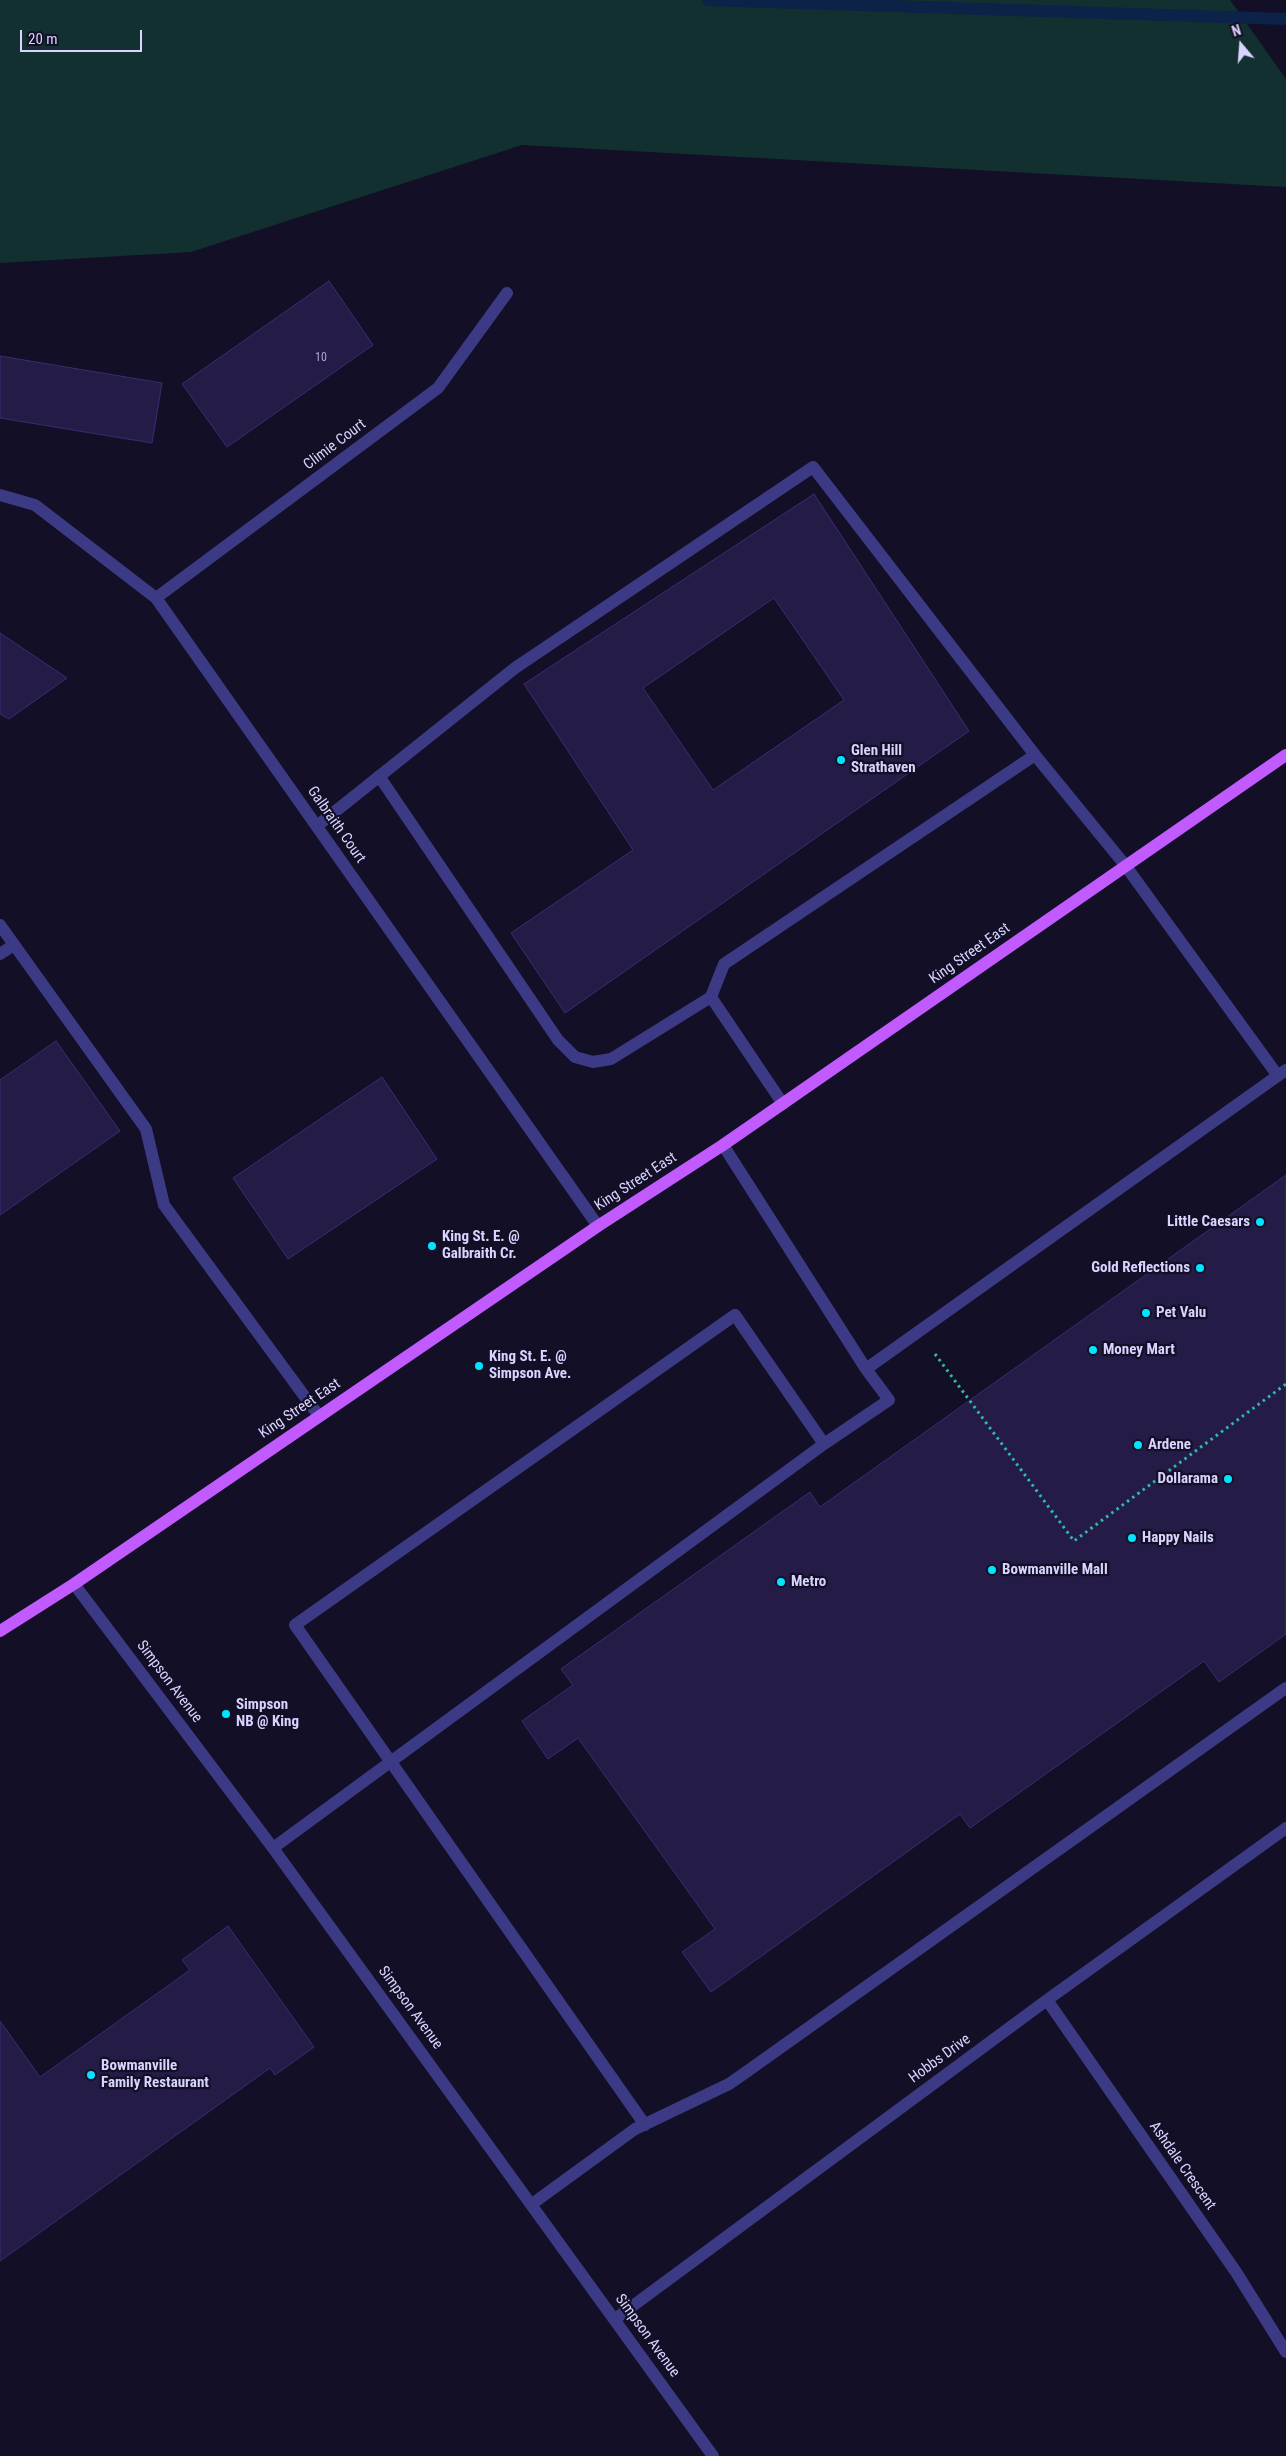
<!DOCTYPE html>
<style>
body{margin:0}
#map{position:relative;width:1286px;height:2456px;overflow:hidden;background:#130f26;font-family:"Roboto Condensed",sans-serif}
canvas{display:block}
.north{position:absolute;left:1216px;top:20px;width:50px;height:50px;-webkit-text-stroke:4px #130f26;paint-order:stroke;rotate:342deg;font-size:14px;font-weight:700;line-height:20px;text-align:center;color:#d9d4ff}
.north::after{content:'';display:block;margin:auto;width:18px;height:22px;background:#d9d4ff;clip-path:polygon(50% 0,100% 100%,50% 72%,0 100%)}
.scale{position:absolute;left:20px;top:30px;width:122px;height:22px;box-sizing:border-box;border:2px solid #d9d4ff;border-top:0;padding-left:6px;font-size:15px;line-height:18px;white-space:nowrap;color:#d9d4ff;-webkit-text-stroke:4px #130f26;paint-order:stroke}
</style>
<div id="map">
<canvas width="1286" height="2456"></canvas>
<div class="north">N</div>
<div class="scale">20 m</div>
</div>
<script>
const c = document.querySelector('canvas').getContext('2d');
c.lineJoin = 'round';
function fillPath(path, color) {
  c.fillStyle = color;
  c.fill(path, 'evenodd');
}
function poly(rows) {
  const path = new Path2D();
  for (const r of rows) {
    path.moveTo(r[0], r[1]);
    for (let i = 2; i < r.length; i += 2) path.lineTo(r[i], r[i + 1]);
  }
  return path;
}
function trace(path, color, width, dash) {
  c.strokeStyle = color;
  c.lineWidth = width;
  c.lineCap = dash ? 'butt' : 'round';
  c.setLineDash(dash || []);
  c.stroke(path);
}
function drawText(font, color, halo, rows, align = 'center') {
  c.font = font + ' "Roboto Condensed",sans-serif';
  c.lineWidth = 4.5;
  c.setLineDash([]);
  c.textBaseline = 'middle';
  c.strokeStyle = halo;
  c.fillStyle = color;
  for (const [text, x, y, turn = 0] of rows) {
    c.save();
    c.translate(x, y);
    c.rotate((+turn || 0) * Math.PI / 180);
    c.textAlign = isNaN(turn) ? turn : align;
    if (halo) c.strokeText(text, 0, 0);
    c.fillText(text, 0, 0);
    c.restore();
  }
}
const green = poly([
 [0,0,1230,0,1286,79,1286,187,522,145,191,252,0,263]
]);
const stream = poly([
 [708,0,1286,19]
]);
const building = poly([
 [329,281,373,345,227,447,182,384,329,281],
 [0,356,162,383,152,443,0,418,0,356],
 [814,494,969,731,565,1013,511,933,633,850,524,684,814,494],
 [774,598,844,700,713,790,643,688,774,598],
 [0,633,67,678,9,719,0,714,0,633],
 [56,1041,120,1131,0,1215,0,1080,56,1041],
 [382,1077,437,1159,288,1259,233,1178,382,1077],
 [1286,1175,1286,1634,1219,1682,1204,1661,970,1828,960,1814,711,1992,682,1952,715,1929,578,1738,548,1759,522,1721,573,1685,561,1669,810,1492,820,1507,1286,1175],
 [228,1926,314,2047,275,2075,270,2068,0,2261,0,2021,40,2077,190,1970,182,1960,228,1926]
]);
const path = poly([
 [935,1354,1074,1541,1286,1384]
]);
const lane = poly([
 [379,776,558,1040,575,1057,593,1062,611,1059,711,997,724,964,1035,755,1125,865,1278,1076],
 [317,826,515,668,813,467,1035,755],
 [0,925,146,1129,164,1205,319,1416],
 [0,954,14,945],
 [711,997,783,1104],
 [723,1145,866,1369],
 [273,1848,824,1444,889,1400,866,1369,1286,1070],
 [645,2125,295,1625,735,1315,824,1444],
 [532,2204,635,2129,729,2084,742,2075,1286,1688]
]);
const street = poly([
 [0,495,35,505,156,598,598,1226],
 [156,598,438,388,507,293],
 [74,1584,273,1848,713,2456],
 [1047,2000,1236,2272,1286,2352],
 [615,2319,1047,2000,1286,1828]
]);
const primary = poly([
 [0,1631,74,1584,598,1226,723,1145,1286,755]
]);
const markers = [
 [841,760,5,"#00e5ff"],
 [1260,1222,5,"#00e5ff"],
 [432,1246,5,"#00e5ff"],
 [1200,1268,5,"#00e5ff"],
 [1146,1313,5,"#00e5ff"],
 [1093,1350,5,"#00e5ff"],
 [479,1366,5,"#00e5ff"],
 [1138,1445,5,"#00e5ff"],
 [1228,1479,5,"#00e5ff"],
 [1132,1538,5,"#00e5ff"],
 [992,1570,5,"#00e5ff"],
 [781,1582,5,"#00e5ff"],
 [226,1714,5,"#00e5ff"],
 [91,2075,5,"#00e5ff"]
];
const numberNames = [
 ["10",321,358]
];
const streetNames = [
 ["Climie Court",335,445,-37],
 ["Galbraith Court",336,825,55],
 ["King Street East",970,954,-35],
 ["King Street East",636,1182,-33],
 ["King Street East",300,1409,-34],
 ["Simpson Avenue",169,1682,53],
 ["Simpson Avenue",410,2008,54],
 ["Hobbs Drive",940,2059,-36],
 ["Ashdale Crescent",1182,2166,55],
 ["Simpson Avenue",647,2336,54]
];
const poiNames = [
 ["Glen Hill",851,751],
 ["Strathaven",851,768],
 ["Little Caesars",1250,1222,"right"],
 ["King St. E. @",442,1237],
 ["Galbraith Cr.",442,1254],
 ["Gold Reflections",1190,1268,"right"],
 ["Pet Valu",1156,1313],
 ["Money Mart",1103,1350],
 ["King St. E. @",489,1357],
 ["Simpson Ave.",489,1374],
 ["Ardene",1148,1445],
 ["Dollarama",1218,1479,"right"],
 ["Happy Nails",1142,1538],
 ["Bowmanville Mall",1002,1570],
 ["Metro",791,1582],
 ["Simpson",236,1705],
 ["NB @ King",236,1722],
 ["Bowmanville",101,2066],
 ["Family Restaurant",101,2083]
];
fillPath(green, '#12302f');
trace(stream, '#0c2248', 12);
fillPath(building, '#241b47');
trace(building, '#3b2d73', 1);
trace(path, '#2fb8b0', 3, [2.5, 4]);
trace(lane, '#3d3a85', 12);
trace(street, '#3d3a85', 12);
trace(primary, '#c25bff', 12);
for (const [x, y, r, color] of markers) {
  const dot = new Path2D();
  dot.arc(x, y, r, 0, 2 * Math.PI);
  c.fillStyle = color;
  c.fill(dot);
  trace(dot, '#130f26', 2);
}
drawText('12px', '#aca6d1', null, numberNames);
drawText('15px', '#d9d4ff', '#130f26', streetNames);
drawText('bold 15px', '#d9d4ff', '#130f26', poiNames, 'left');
</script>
